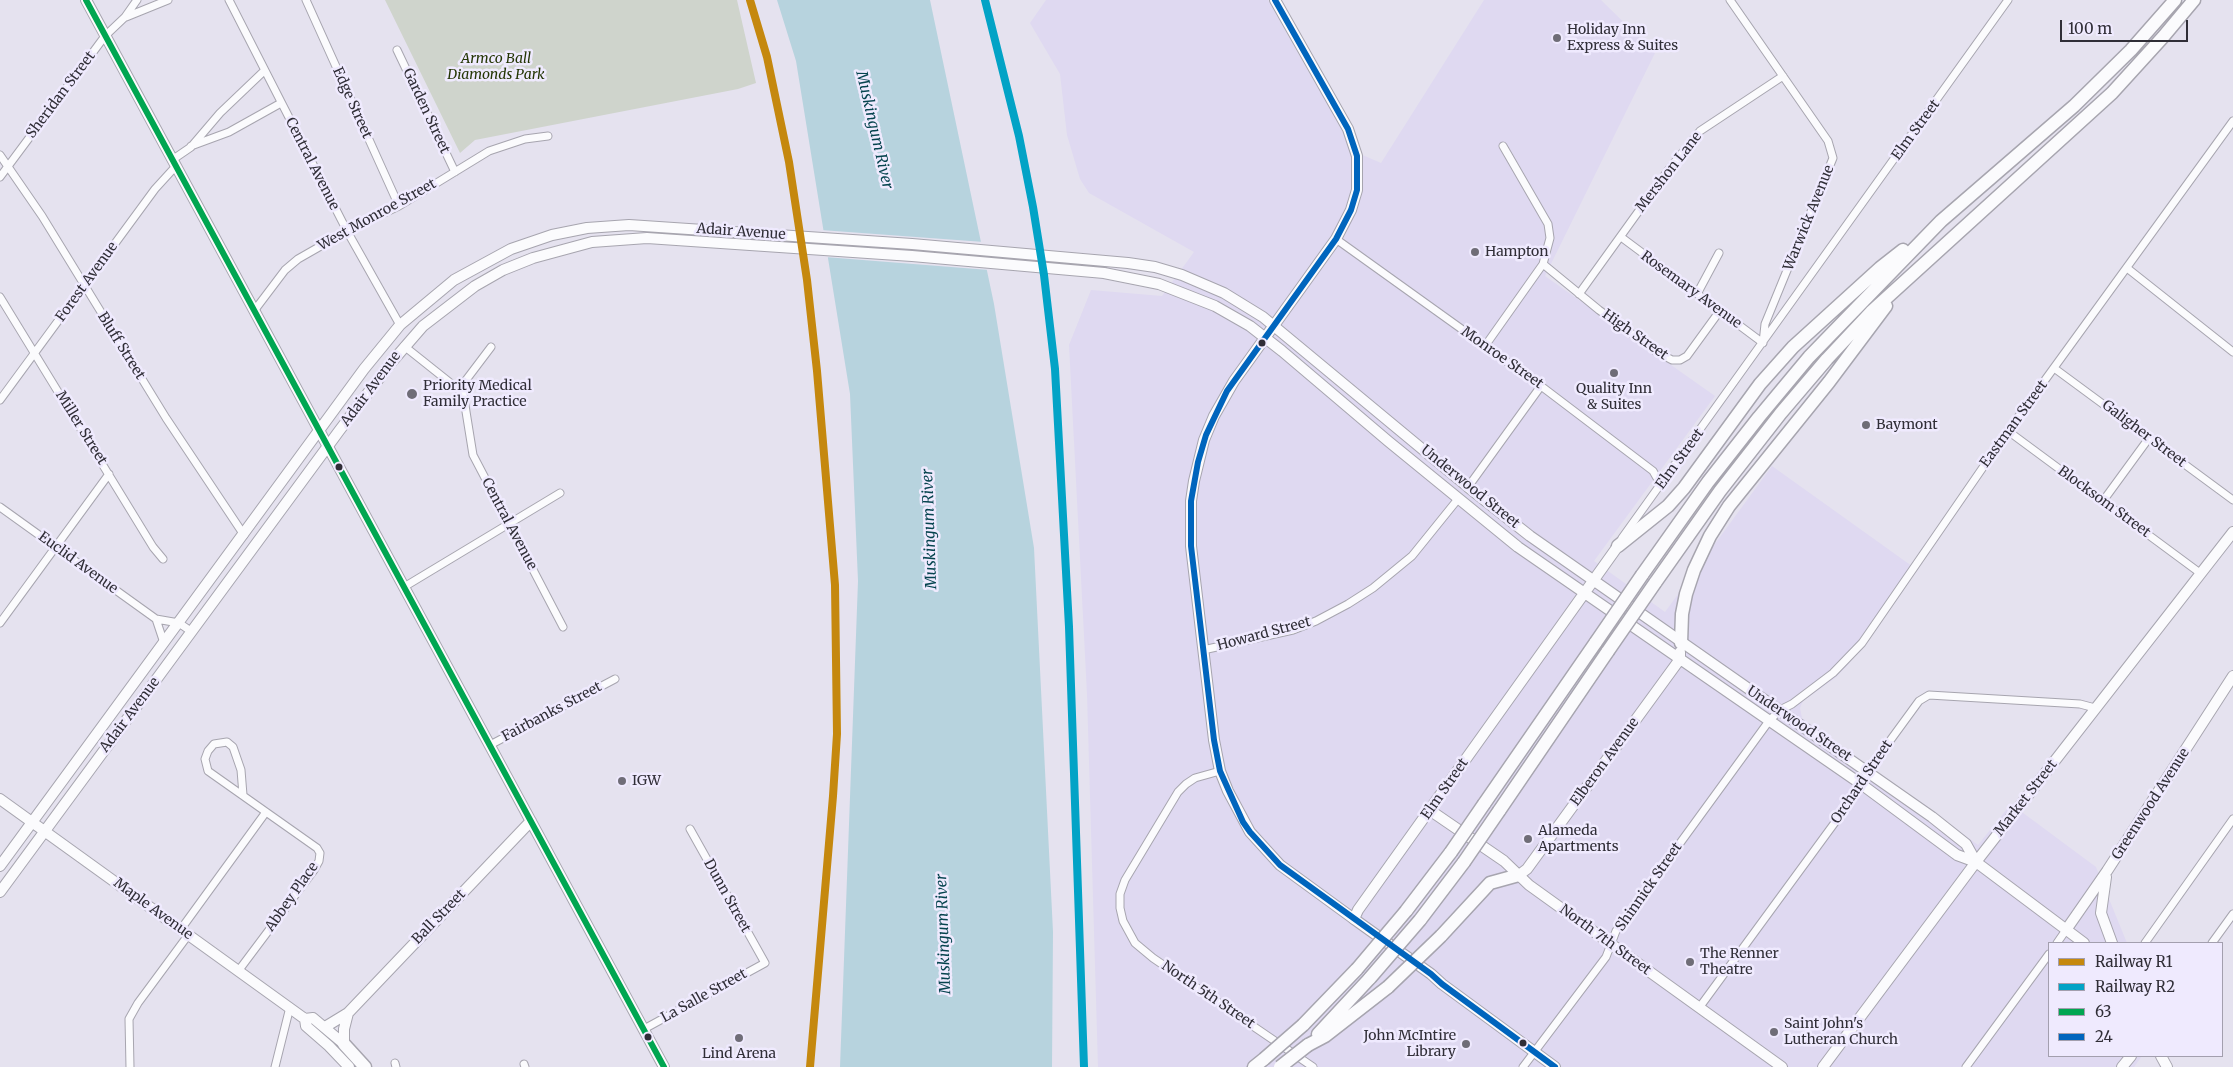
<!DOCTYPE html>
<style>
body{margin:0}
#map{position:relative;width:2233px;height:1067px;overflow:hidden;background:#e5e2ef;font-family:Merriweather,serif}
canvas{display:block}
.legend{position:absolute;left:2048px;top:942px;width:175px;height:115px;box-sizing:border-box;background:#efeafe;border:1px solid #a39fae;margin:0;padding:6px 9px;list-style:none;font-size:15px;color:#302e37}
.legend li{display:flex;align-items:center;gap:10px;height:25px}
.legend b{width:25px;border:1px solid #a39fae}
.scale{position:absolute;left:2060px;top:20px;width:128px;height:22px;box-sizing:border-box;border:2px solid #302e37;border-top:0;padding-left:6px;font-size:15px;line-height:18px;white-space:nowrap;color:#302e37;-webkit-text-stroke:4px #efeafe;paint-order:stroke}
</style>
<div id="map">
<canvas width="2233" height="1067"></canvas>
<ul class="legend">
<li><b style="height:6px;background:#c5880e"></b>Railway R1</li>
<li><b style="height:6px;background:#02a3c6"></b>Railway R2</li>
<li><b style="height:6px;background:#00a651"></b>63</li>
<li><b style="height:6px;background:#0065bd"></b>24</li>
</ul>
<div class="scale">100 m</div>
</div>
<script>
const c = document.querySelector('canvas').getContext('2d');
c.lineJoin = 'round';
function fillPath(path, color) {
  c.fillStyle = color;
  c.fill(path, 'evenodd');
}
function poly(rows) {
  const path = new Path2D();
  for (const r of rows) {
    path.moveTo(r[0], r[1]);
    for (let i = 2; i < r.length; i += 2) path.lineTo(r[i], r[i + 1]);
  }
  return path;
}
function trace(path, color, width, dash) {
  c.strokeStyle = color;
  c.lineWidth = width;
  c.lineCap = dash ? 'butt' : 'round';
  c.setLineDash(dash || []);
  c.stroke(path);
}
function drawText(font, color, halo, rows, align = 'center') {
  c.font = font + ' Merriweather,serif';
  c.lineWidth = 5;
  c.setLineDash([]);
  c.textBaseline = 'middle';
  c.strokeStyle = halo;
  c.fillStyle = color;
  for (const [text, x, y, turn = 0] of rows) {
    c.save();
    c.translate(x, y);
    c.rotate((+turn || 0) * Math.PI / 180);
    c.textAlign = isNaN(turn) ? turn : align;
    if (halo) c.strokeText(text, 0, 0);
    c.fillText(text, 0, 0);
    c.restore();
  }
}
const built = poly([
 [1046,0,1268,0,1315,83,1339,121,1351,150,1381,163,1484,0,1601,0,1655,53,1545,276,1715,396,1594,561,1665,612,1772,466,1916,569,1848,665,1835,678,1803,701,1800,708,1802,718,1978,845,2011,804,2096,867,2127,943,2049,943,2049,1056,2142,1056,2134,1067,1098,1067,1087,694,1069,345,1091,290,1162,296,1194,252,1089,193,1080,179,1067,135,1060,74,1030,23]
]);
const green = poly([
 [385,0,737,0,756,83,738,89,475,140,460,153]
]);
const water = poly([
 [777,0,930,0,994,304,1034,548,1053,932,1052,1067,840,1067,858,581,850,394,796,61]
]);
const pier = poly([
 [821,230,984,242,989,270,825,257]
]);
const street = poly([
 [229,0,347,231,400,325],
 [306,0,399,206],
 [126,17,168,0],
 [397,50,455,172],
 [191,146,229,132,281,103],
 [0,155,42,216,166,418,244,535],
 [172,160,191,147,220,113,264,71],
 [0,177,105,36,125,17,137,0],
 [1621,237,1763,343,1765,324,1833,158,1828,141,1730,0],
 [1336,239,1541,386,1653,471,1661,485],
 [1543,264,1599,310,1657,352,1672,360,1680,360,1687,356,1719,312],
 [2127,268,2233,352],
 [1579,294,1669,169,1700,131,1783,76],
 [1697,294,1719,253],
 [0,297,153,547,163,559],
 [254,311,285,270,298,259,347,231,399,206,489,151,525,139,548,136],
 [404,346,463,393,473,455,563,627],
 [1485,346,1543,264,1550,238,1548,224,1503,146],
 [2054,368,2233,500],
 [460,388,491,347],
 [0,400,155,189,176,166],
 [2008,431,2200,573],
 [1468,487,1541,386],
 [2103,501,2149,438],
 [0,507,156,619,179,623,192,632],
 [1622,538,2008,0],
 [404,587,560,493],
 [156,619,164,643],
 [0,623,109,474],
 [1203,650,1293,630,1316,621,1348,604,1373,588,1412,556,1458,499],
 [490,745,615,679],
 [1220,771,1195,778,1186,784,1178,792,1125,880,1120,894,1120,908,1123,921,1135,943,1153,958,1313,1067],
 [181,929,266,812],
 [2057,943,2066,930],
 [2145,943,2233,819],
 [2212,943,2233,914],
 [239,970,314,870,319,861,320,853,317,848,208,771,205,759,208,751,214,744,227,742,233,747,241,770,243,795],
 [1699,1008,1855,795,1873,764,1919,701,1929,695,2080,704,2095,708],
 [644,1029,765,963,690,829],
 [395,1063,396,1067],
 [524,1064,525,1067],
 [130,1067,129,1019,138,1003,189,934],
 [275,1067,290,1007],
 [1523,1067,1606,957,1616,931,1769,721,1780,710,1792,704,1833,673,1862,643,2008,431,2233,121],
 [1966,1067,2049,954]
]);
const secondary = poly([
 [86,0,664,1067],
 [1275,0,1348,129,1357,156,1357,190,1351,210,1336,239,1234,381,1214,416,1204,440,1194,481,1191,501,1191,546,1214,740,1220,771,1228,791,1250,832,1280,865,1354,919],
 [325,1027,348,1013,531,821],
 [344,1044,344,1029,348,1013],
 [1823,1067,1976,862]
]);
const primary = poly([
 [0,799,305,1019],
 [1431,811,1504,861,1529,885,1782,1067],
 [1976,862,2233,532],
 [0,866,364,369,400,325,454,280,511,249,552,235,587,228,629,225,912,244,1128,263,1155,267,1182,275,1224,293,1263,317,1468,487,1530,536,1932,817,1966,844,1976,862],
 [1519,875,1527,869,1680,659,1680,652],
 [2106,877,2101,913,2112,943],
 [0,892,339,431,390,364,423,326,475,286,503,270,533,258,592,242,647,238,912,256,1104,273,1159,284,1215,306,1250,326,1282,351,1388,441,1518,547,1861,784,1957,855,1976,862,2084,943],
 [2066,930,2107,871,2233,676],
 [305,1019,306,1026,329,1046,349,1067],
 [305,1019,313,1018,344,1044],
 [2161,1056,2167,1067],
 [1555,1067,1442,984,1431,974,1354,919,1358,910,1618,546],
 [2122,1067,2131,1056]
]);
const highway = poly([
 [1618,546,1668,506,1684,488,1760,384,1793,347,1880,268,1903,250],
 [1642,575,1708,482,1759,417,1809,357,1941,221,2074,106,2131,50,2175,0],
 [1655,583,1720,491,1781,413,1827,359,1871,312,2112,93,2163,37,2194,0],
 [1681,643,1682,614,1686,594,1694,570,1710,536,1729,506,1829,382,1886,306],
 [1484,804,1596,642],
 [1499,811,1608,651],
 [1406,911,1451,852],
 [1420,920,1464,862],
 [1441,936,1490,883,1519,875],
 [1303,1025,1357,969],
 [1318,1034,1370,978],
 [344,1044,365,1067],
 [1308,1045,1325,1036,1388,987],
 [1254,1067,1264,1059]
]);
const highwayBridge = poly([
 [1596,642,1642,575],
 [1608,651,1655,583],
 [1451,852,1484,804],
 [1464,862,1499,811],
 [1357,969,1406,911],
 [1370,978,1420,920],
 [1388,987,1441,936],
 [1264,1059,1303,1025],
 [1280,1067,1308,1045]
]);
const bus1 = poly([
 [86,0,664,1067]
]);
const bus2 = poly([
 [1275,0,1348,129,1357,156,1357,190,1351,210,1336,239,1227,391,1206,435,1198,462,1191,501,1191,546,1214,740,1220,771,1243,822,1250,832,1280,865,1431,974,1442,984,1555,1067]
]);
const rail1 = poly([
 [750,0,767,57,789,162,807,280,817,371,835,585,837,734,833,796,810,1067]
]);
const rail2 = poly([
 [985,0,1019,136,1033,207,1044,275,1055,369,1069,627,1084,1067]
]);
const markers = [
 [1557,38,5,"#6f6d77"],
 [1475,252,5,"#6f6d77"],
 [1262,343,4.5,"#302e37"],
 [1614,373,5,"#6f6d77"],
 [412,394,6,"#6f6d77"],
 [1866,425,5,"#6f6d77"],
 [339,467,4.5,"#302e37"],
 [622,781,5,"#6f6d77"],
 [1528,839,5,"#6f6d77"],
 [1690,962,5,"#6f6d77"],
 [1774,1032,5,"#6f6d77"],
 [648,1037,4.5,"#302e37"],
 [739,1038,5,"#6f6d77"],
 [1523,1043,4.5,"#302e37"],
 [1466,1044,5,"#6f6d77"]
];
const poiNames = [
 ["Holiday Inn",1567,30],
 ["Express & Suites",1567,46],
 ["Hampton",1485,252],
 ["Priority Medical",423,386],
 ["Family Practice",423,402],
 ["Quality Inn",1614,389,"center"],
 ["& Suites",1614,405,"center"],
 ["Baymont",1876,425],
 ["IGW",632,781],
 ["Alameda",1538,831],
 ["Apartments",1538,847],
 ["The Renner",1700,954],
 ["Theatre",1700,970],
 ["Saint John's",1784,1024],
 ["Lutheran Church",1784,1040],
 ["John McIntire",1456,1036,"right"],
 ["Library",1456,1052,"right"],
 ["Lind Arena",739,1054,"center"]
];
const parkNames = [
 ["Armco Ball",496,59],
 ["Diamonds Park",496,75]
];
const streetNames = [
 ["Sheridan Street",61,95,-53],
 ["Edge Street",352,103,66],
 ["Garden Street",426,111,65],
 ["Elm Street",1916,130,-54],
 ["Central Avenue",312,164,63],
 ["Mershon Lane",1669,172,-52],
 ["West Monroe Street",377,215,-29],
 ["Warwick Avenue",1809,218,-68],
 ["Adair Avenue",741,232,4],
 ["Forest Avenue",87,282,-54],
 ["Rosemary Avenue",1691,290,36],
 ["High Street",1635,335,35],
 ["Bluff Street",121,346,58],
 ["Monroe Street",1502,358,35],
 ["Adair Avenue",371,389,-53],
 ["Eastman Street",2014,424,-54],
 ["Miller Street",81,428,58],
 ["Galigher Street",2144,434,37],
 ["Elm Street",1680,459,-54],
 ["Underwood Street",1470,487,39],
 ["Blocksom Street",2104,502,36],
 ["Central Avenue",509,524,62],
 ["Euclid Avenue",78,563,36],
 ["Howard Street",1264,634,-15],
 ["Fairbanks Street",552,712,-28],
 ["Adair Avenue",130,715,-53],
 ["Underwood Street",1799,724,34],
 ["Elberon Avenue",1605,762,-54],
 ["Orchard Street",1862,782,-56],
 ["Elm Street",1445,789,-55],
 ["Market Street",2026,798,-52],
 ["Greenwood Avenue",2151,804,-57],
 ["Shinnick Street",1649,887,-55],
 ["Dunn Street",727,896,61],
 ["Abbey Place",292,897,-55],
 ["Maple Avenue",153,909,36],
 ["Ball Street",439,917,-46],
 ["North 7th Street",1605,940,36],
 ["North 5th Street",1208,995,34],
 ["La Salle Street",704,996,-29]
];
const waterNames = [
 ["Muskingum River",874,130,77],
 ["Muskingum River",930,529,-92],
 ["Muskingum River",944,934,-92]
];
fillPath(built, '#dfd9f1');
fillPath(green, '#cfd4cc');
fillPath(water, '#b7d3de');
fillPath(pier, '#e5e2ef');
trace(street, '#a7a5af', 9);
trace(secondary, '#a7a5af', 12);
trace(primary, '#a7a5af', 12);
trace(highway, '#a7a5af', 15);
trace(street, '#fbfbfd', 7);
trace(secondary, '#fbfbfd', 10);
trace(primary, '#fbfbfd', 10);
trace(highway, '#fbfbfd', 12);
trace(highwayBridge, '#a7a5af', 15, []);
trace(highwayBridge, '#fbfbfd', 12);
trace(bus1, '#00a651', 6);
trace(bus2, '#0065bd', 6);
trace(rail1, '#c5880e', 8);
trace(rail2, '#02a3c6', 8);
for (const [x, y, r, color] of markers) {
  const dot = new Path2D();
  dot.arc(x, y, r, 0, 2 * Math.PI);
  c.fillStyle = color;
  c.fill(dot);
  trace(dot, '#efeafe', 2);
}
drawText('14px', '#302e37', '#efeafe', poiNames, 'left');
drawText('italic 14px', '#243604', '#efeafe', parkNames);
drawText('14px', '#302e37', '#efeafe', streetNames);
drawText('italic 15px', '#06444f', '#efeafe', waterNames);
</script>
